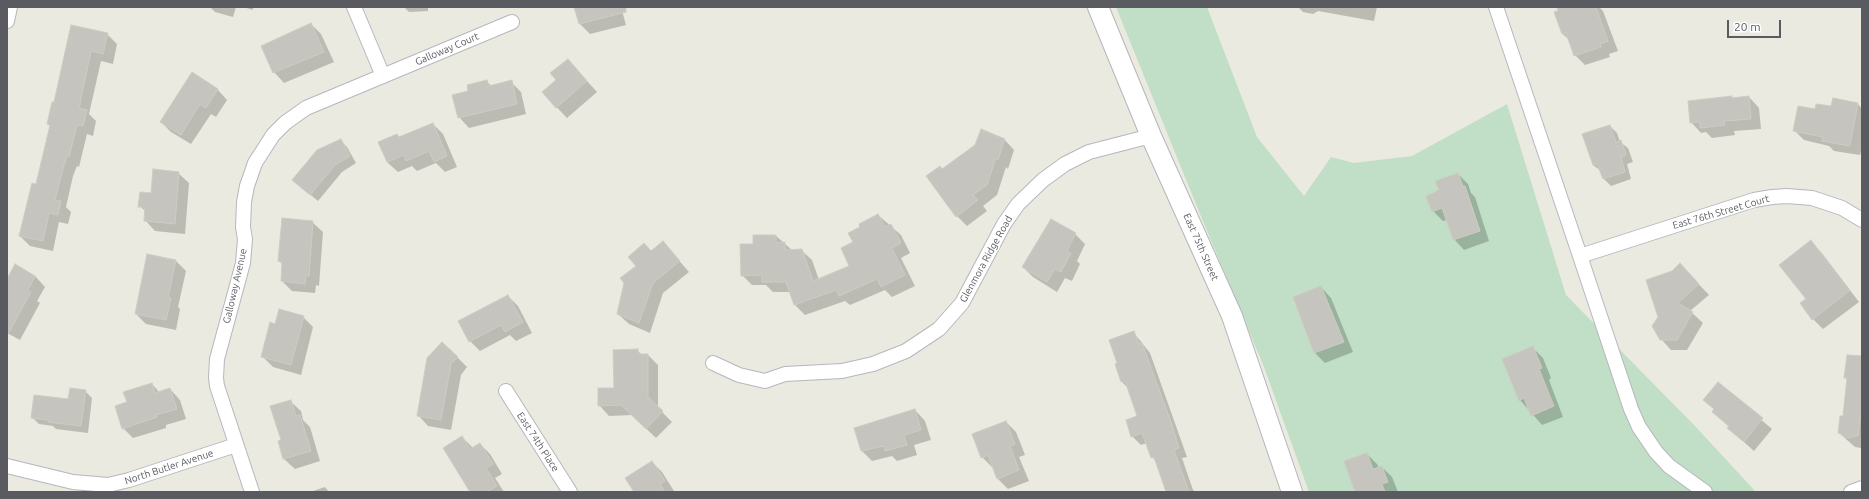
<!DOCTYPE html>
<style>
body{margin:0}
#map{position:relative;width:1869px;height:499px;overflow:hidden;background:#eaeae1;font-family:Ubuntu,sans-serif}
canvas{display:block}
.frame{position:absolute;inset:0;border:8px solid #595b60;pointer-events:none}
.scale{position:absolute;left:1727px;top:20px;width:54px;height:18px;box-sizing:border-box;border:2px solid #595b60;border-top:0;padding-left:5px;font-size:12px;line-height:14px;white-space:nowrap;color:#595b60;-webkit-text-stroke:3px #fff;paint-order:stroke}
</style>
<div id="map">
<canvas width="1869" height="499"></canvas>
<div class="frame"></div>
<div class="scale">20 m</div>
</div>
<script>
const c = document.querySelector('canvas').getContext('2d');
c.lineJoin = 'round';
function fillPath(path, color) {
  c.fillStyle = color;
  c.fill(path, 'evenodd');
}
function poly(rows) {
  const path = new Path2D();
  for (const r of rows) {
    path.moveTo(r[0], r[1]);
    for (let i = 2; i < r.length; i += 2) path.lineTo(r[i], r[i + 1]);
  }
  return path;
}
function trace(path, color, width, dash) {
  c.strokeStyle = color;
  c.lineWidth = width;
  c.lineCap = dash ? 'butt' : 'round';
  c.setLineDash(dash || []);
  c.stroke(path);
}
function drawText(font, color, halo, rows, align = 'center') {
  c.font = font + ' Ubuntu,sans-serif';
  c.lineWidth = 3;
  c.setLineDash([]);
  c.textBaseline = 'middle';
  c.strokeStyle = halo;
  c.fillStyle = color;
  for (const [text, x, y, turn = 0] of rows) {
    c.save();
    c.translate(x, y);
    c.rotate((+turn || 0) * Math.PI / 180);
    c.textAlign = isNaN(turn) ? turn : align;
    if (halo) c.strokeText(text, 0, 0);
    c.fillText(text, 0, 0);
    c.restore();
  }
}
const green = poly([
 [1116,7,1207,7,1257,137,1304,196,1331,157,1354,163,1412,156,1507,104,1566,295,1694,425,1756,492,1309,492,1264,367,1200,214]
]);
const shadow = poly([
 [210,7,236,7,233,17,215,12],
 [243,7,253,7,253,10],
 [404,7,428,7,428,11,409,12],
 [575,7,621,7,626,25,590,34,580,24],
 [1298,7,1377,7,1374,21,1318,11,1313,14,1303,12],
 [1558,7,1599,7,1603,11,1618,51,1609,54,1610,57,1585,65,1575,55,1570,41,1562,33],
 [311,24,321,34,334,62,284,83,274,72],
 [72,26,107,34,117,44,113,64,101,61,89,114,96,121,93,136,87,134,79,167,77,166,73,176,66,207,71,212,68,224,59,222,53,251,30,246,20,236,37,185,51,126,48,123,55,103],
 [568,60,597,92,567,118,543,93,557,80],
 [487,82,492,86,511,82,521,92,526,114,469,128,459,117,470,92],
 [217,89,227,100,216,117,211,114,191,144,171,132,161,122],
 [1732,97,1733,99,1749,97,1759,108,1761,129,1734,131,1735,135,1712,138,1706,132,1701,133,1691,122],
 [1858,104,1862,109,1862,146,1860,155,1834,151,1829,146,1804,140,1794,130,1816,110],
 [433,124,443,134,457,167,445,172,436,163,417,171,412,166,398,172,387,162,397,135,400,138],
 [1610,126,1617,133,1620,142,1628,148,1633,162,1627,164,1631,179,1611,186,1604,179,1601,171,1593,165],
 [1004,139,1014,150,1008,169,1006,167,997,195,983,206,987,211,967,226,957,216,943,170],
 [340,140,347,147,356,163,342,172,318,201,301,187],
 [178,173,189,183,185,234,155,231,145,220,146,212,140,206],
 [1458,174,1468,184,1471,193,1475,197,1489,241,1464,250,1454,239,1447,220,1443,221,1433,211,1440,190],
 [878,215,901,235,910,253,901,258,915,286,892,297,885,290,850,305,845,301,805,315,795,305,790,292,773,292,766,285,752,285,742,275,754,245,776,236,792,250,801,250,812,260,819,280,850,267,854,242,861,227],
 [312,222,323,232,319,286,316,285,315,293,292,291,282,281,283,265,279,261],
 [1075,234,1085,244,1077,261,1080,264,1072,281,1065,278,1057,292,1033,277,1023,267],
 [663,242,689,272,663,293,650,333,629,324,618,314,637,266],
 [1810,242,1821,252,1859,302,1823,329,1813,319,1807,299],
 [175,260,186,271,178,307,180,309,176,330,146,324,136,314],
 [1690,275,1709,295,1690,311,1703,323,1687,350,1671,350,1661,339],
 [35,276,45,287,37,301,40,303,20,340,7,333,7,277],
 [1321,287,1331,298,1353,352,1325,363,1315,353],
 [508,296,518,306,532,333,516,341,510,335,480,351,470,341],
 [303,317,313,327,301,375,273,367,263,357,276,325],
 [1134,333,1150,353,1187,457,1182,458,1193,490,1196,492,1167,492,1158,463,1152,457,1147,443,1141,445,1132,436,1138,417,1128,388,1122,382,1116,364,1119,363],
 [1533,348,1543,358,1551,378,1549,380,1563,417,1542,425,1520,400],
 [637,350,642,355,648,355,658,365,658,408,672,422,656,438,632,415,609,416,599,405,615,389],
 [457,357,467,367,461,375,451,430,428,426,418,415,428,359],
 [1862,357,1862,448,1861,448,1855,447,1839,433,1843,417,1847,380,1845,377],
 [1718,383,1772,429,1754,451,1728,428,1729,427,1713,412,1715,410,1705,400],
 [152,384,160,393,170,389,180,400,186,419,166,425,166,428,133,438,123,428,128,402],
 [85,391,92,398,88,433,56,429,53,426,39,424,32,417],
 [290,401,301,411,303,420,310,427,320,461,295,469,284,459,279,441,282,441],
 [915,410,925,421,931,440,914,445,917,455,897,461,892,456,872,461,862,451,855,428],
 [1006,422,1016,432,1025,455,1019,457,1029,481,1008,489,998,479,994,467,992,467,982,457],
 [462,437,473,448,480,444,490,454,502,474,495,478,504,492,471,492],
 [1367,454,1377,464,1379,468,1382,467,1392,477,1398,492,1356,492],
 [652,462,662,472,674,491,636,492],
 [325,487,329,492,310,492]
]);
const building = poly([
 [574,7,626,7,626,12,579,24,574,7],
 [1557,7,1596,7,1608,41,1600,44,1601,47,1574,56,1566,33,1562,34,1554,12,1558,11,1557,7],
 [311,23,324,52,273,73,261,46,311,23],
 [71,25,108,33,103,54,91,51,79,108,87,110,83,126,77,125,69,157,67,156,64,165,55,200,61,201,58,215,49,213,43,241,19,236,32,183,36,184,50,125,47,124,52,102,54,102,71,25],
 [568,59,587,81,556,108,542,92,556,80,550,73,568,59],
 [192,72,218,89,206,108,200,104,181,135,160,122,192,72],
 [487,80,489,86,512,80,517,104,458,118,452,95,468,91,467,85,487,80],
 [1732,96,1732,98,1749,96,1751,119,1724,121,1725,125,1700,128,1700,122,1690,123,1688,101,1732,96],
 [1833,98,1858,103,1850,146,1822,141,1823,137,1793,131,1798,106,1815,109,1816,104,1831,106,1833,98],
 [433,123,447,156,434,162,429,151,406,161,404,155,387,162,378,142,397,134,399,137,433,123],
 [1610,125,1616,142,1621,140,1626,155,1621,157,1625,172,1603,179,1597,164,1593,165,1582,134,1610,125],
 [981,129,1005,139,998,160,996,158,987,185,973,195,978,200,956,217,926,176,940,166,942,169,975,145,981,129],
 [341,139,350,156,335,165,310,195,292,180,317,150,341,139],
 [153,169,179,172,175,224,144,221,145,207,138,207,140,192,151,193,153,169],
 [1458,173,1463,186,1465,186,1480,231,1453,240,1442,208,1432,212,1426,196,1436,192,1436,191,1439,190,1435,181,1458,173],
 [878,214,885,227,891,224,901,243,892,248,905,275,881,287,877,279,839,296,836,290,794,305,786,282,762,282,762,275,741,276,740,244,753,244,753,235,776,235,776,243,785,242,785,250,802,249,813,281,849,266,841,248,853,242,848,233,860,227,859,224,878,214],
 [282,218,313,221,309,276,306,276,305,284,281,281,282,262,278,261,282,218],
 [1051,219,1076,233,1067,251,1071,253,1061,272,1055,269,1047,282,1022,267,1051,219],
 [1811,240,1849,291,1812,320,1800,303,1806,299,1779,265,1811,240],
 [663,241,680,261,653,283,639,323,617,314,624,283,620,278,636,266,628,257,644,243,651,251,663,241],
 [147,254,176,260,168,298,171,298,166,320,135,314,147,254],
 [1680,263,1699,284,1678,303,1693,312,1677,340,1660,340,1652,326,1658,317,1646,280,1672,271,1680,263],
 [15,264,35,276,28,290,31,292,7,336,7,279,15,264],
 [1321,286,1344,342,1314,353,1293,297,1321,286],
 [508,295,523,322,505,332,501,325,469,342,458,321,508,295],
 [279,309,304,316,291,365,261,357,270,322,275,324,279,309],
 [1134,331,1139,344,1142,343,1171,422,1179,448,1174,450,1189,492,1166,492,1154,457,1151,458,1142,433,1131,437,1126,420,1137,416,1125,381,1121,382,1115,364,1117,363,1109,340,1134,331],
 [442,342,458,357,451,364,441,420,417,416,427,358,442,342],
 [1533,346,1542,368,1539,369,1554,406,1531,416,1524,398,1519,401,1502,359,1533,346],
 [638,349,638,354,648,354,648,397,663,411,646,429,621,405,598,406,598,388,614,388,613,350,638,349],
 [1847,355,1862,356,1862,418,1860,418,1858,436,1854,436,1851,438,1844,437,1842,434,1838,433,1840,416,1843,416,1847,378,1844,378,1847,355],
 [1718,382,1763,418,1744,442,1727,428,1729,426,1712,412,1714,409,1703,400,1718,382],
 [152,383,155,393,170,388,177,409,156,415,157,417,122,429,115,406,127,402,123,392,152,383],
 [70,388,86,390,81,426,48,422,48,420,31,418,34,395,68,399,70,388],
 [291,400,296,416,300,415,311,451,283,459,278,441,281,440,270,406,291,400],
 [915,409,921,430,904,435,907,445,885,451,884,446,861,451,854,428,915,409],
 [1006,421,1015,444,1010,446,1019,470,997,479,988,455,981,458,972,434,1006,421],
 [462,436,470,449,480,443,493,464,486,468,497,486,487,492,470,492,443,448,462,436],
 [1367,453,1373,469,1382,466,1388,482,1382,484,1385,492,1355,492,1344,461,1367,453],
 [652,461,665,481,660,484,665,492,634,492,625,478,652,461]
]);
const street = poly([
 [354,7,383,76],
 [1496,7,1580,256],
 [7,21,10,7],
 [713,363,739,375,765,381,785,374,842,371,873,364,906,351,939,329,962,303,1004,224,1018,204,1043,180,1065,164,1089,152,1151,136],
 [506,391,570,492],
 [7,466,73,482,108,485,129,480,236,445],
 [252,492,217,386,216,378,217,359,243,263,245,239,243,227,244,202,247,186,255,163,273,135,285,123,306,108,512,22],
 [1705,492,1669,466,1656,452,1639,427,1631,409,1580,256,1754,200,1772,197,1787,196,1812,198,1842,208,1862,220],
 [1851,492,1862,488]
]);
const secondary = poly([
 [1098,7,1151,136,1232,316,1292,492]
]);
const streetNames = [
 ["Galloway Court",447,49,-23],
 ["East 76th Street Court",1721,212,-16],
 ["East 75th Street",1201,247,66],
 ["Glenmora Ridge Road",986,259,-61],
 ["Galloway Avenue",235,286,-77],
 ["East 74th Place",538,442,57],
 ["North Butler Avenue",169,467,-18]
];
fillPath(green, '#c0dfc6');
fillPath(shadow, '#0003');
fillPath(building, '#c5c4be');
trace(building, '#ceccc0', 1);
trace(street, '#b6b7bc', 16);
trace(secondary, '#b4b6bb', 22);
trace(street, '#fff', 14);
trace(secondary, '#fff', 20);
drawText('10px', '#595b60', '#fff', streetNames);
</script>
